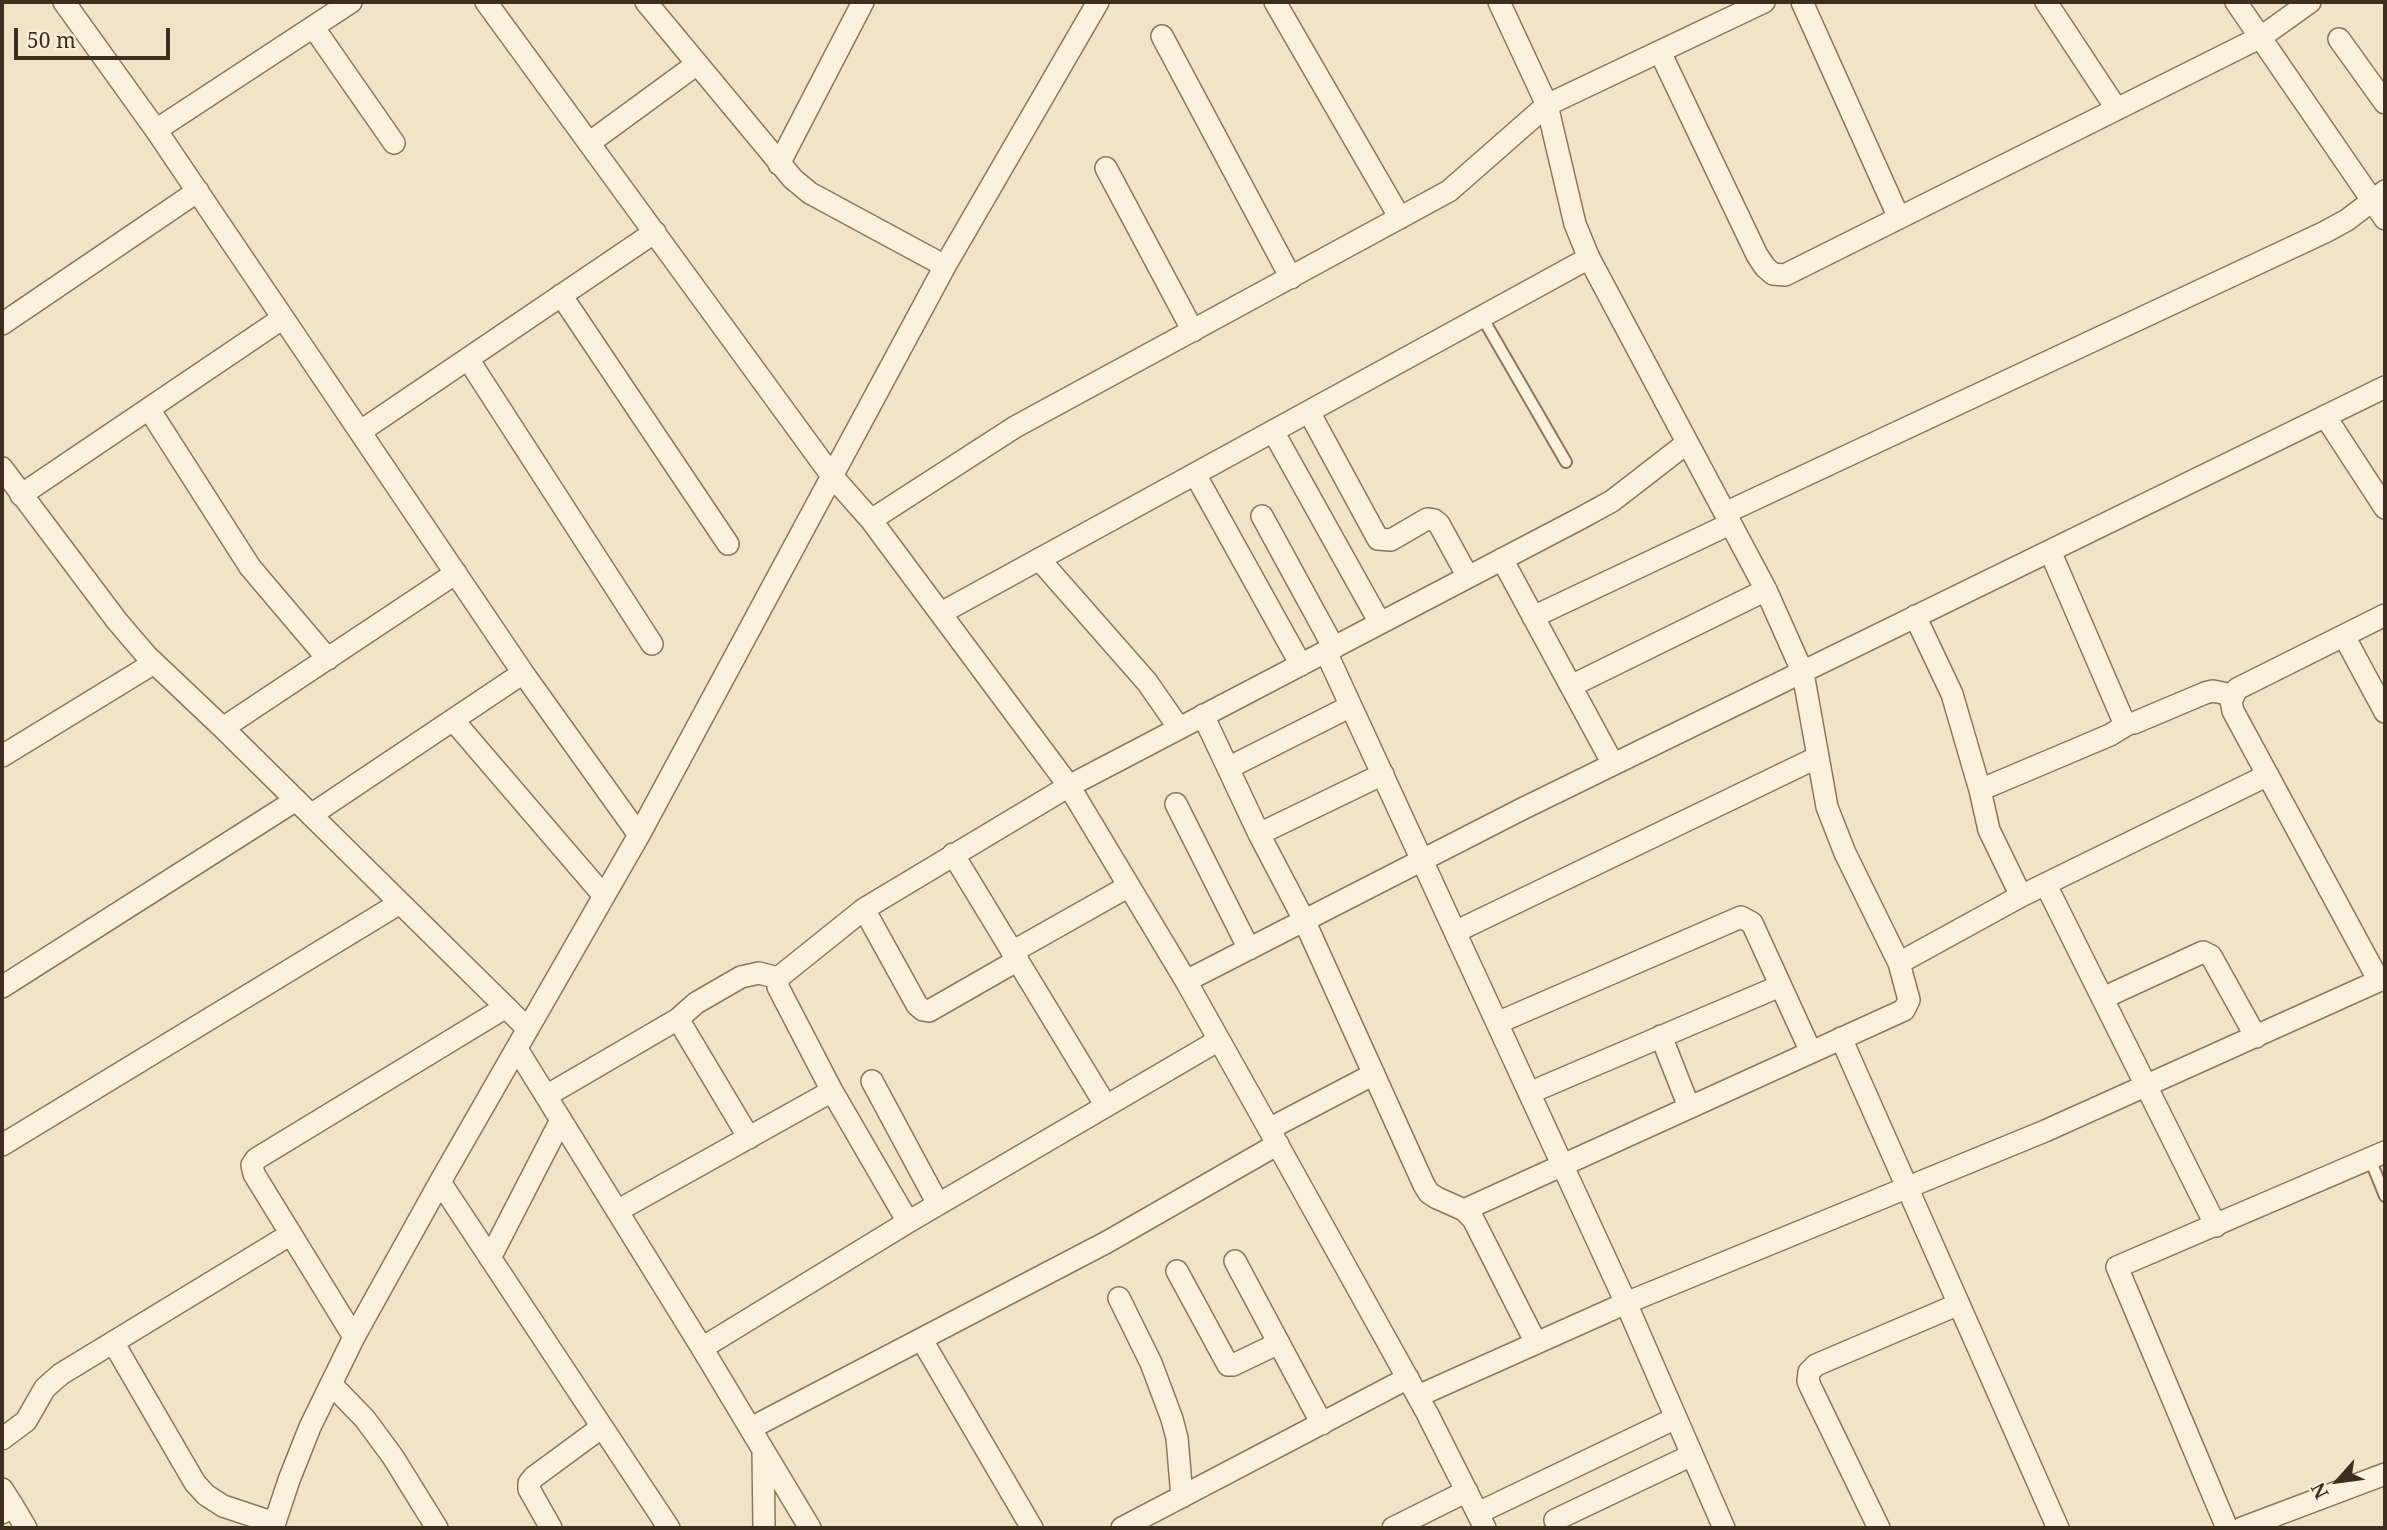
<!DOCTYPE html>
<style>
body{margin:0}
#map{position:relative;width:2387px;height:1530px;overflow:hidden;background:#f0e4c8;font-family:"Noto Serif",serif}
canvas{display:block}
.frame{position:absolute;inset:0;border:4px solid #3d2e20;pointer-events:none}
.north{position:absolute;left:2303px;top:1446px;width:70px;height:70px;-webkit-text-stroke:5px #f7eed8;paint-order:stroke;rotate:242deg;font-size:19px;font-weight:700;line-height:28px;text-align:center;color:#3d2e20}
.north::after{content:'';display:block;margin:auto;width:24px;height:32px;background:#3d2e20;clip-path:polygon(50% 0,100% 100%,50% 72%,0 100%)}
.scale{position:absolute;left:14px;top:28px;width:156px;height:32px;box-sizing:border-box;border:4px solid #3d2e20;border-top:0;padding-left:9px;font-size:21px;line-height:24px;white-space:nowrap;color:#3d2e20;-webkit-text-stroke:5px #f7eed8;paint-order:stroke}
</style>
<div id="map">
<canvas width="2387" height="1530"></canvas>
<div class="frame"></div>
<div class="north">N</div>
<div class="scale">50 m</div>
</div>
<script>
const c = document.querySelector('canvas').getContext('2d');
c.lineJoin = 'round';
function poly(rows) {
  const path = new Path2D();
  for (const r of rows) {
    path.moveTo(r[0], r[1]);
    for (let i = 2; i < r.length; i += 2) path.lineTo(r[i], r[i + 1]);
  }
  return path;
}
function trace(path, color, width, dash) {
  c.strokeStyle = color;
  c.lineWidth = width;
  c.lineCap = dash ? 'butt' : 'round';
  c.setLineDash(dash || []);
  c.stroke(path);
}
const lane = poly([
 [1482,317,1566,462],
 [2370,1159,2385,1196]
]);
const street = poly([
 [64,2,156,130,523,673,639,835],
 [486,2,832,476,871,520,1069,786,1186,981,1269,1129,1427,1413,1485,1528],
 [646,2,793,179,810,193,945,266],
 [1275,2,1400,218],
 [1802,2,1899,218],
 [2046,2,2116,108],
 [2236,2,2385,219],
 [314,28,394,143],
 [1162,36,1291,278],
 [2339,39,2385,103],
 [1660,52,1757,255,1765,267,1773,274,1785,275,2261,37,2310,2],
 [156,130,351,2],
 [589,143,697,64],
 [779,164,863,2],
 [1106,168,1193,331],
 [561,295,728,544],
 [2,324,198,191],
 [468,359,652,644],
 [149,409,250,567,328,659],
 [1309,412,1378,539,1391,540,1427,519,1434,520,1439,524,1468,577],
 [2325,416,2385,508],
 [361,431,655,232],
 [1273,431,1380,623],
 [2,468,117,621,147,656,223,728,528,1029],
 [1195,474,1301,665],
 [21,495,283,318],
 [1725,513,2325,232,2347,220,2385,191],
 [1262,516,1334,648],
 [871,520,1015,427,1449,191,1547,105,1764,2],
 [2050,551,2123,720,2128,724,2134,723,2205,693,2213,691,2232,695],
 [1039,559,1147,682,1179,728],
 [1502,559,1613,764],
 [941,613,1589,258],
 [1915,616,1952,694,1980,790,1989,830,2021,896],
 [1533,617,1730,524],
 [2344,636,2385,712],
 [1326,652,1626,1303,1724,1528],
 [1571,686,1766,590],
 [1203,715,1259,834,1304,920,1424,1185,1429,1193,1437,1198,1464,1210,1473,1219,1536,1343],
 [453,720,604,896],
 [223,728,456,573],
 [2,756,154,663],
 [1228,768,1351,706],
 [1980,790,2110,735,2128,724],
 [1176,804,1249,949],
 [311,815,523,673],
 [1259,834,1383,774],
 [953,854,1106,1106],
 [2046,885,2216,1226],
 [864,909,917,1005,923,1010,929,1011,1018,960],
 [1455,932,1818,757],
 [1012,952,1129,886],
 [1899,963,2021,896,2268,775],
 [1186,981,1522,809,2385,387],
 [2379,981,2233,711,2231,701,2237,689,2385,615],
 [2,987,296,800],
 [2103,998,2203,952,2211,956,2256,1037],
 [678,1019,696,1003,741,977,759,973,778,978],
 [1497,1023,1741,917,1752,923,1811,1052],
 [1661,1036,1689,1107],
 [1841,1038,2058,1528],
 [517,1049,702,1348,810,1528],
 [872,1081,938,1204],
 [1529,1093,1780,986],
 [546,1096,678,1019,749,1138],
 [1269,1129,1374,1074],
 [2,1145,400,903],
 [440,1182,669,1528],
 [1464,1210,1904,1010,1909,1000,1899,963,1845,853,1827,807,1803,673,1766,590,1589,258,1575,224,1547,105,1499,2],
 [617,1211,832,1091],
 [908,1222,832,1091,778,987,778,978,864,909,1069,786,1581,518,1612,501,1687,443],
 [490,1258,561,1120],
 [1235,1261,1322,1424],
 [1177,1271,1228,1365,1233,1365,1279,1343],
 [1119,1298,1151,1363,1172,1419,1177,1438,1182,1497],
 [354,1337,254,1174,252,1165,256,1159,506,1007],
 [922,1340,1032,1528],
 [113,1342,195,1483,206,1495,223,1506,274,1523],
 [702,1348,908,1222,1219,1040],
 [331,1384,365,1419,393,1457,437,1528],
 [1418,1396,1626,1303,2045,1131,2385,978],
 [751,1428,1107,1242,1278,1144],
 [2,1439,26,1421,45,1388,61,1374,291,1234],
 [763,1450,764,1528],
 [2,1489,13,1506,2,1513],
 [13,1506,26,1528],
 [1478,1513,1676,1418],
 [1555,1520,1692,1455],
 [273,1528,289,1480,310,1427,354,1337,440,1182,639,835,945,266,1098,2],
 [551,1528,529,1489,529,1483,534,1477,602,1427],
 [1122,1528,1408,1378],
 [1393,1528,1467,1491],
 [1879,1528,1811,1388,1808,1381,1809,1372,1816,1365,1959,1304],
 [2227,1528,2117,1267,2385,1152],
 [2242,1528,2385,1474]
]);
trace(lane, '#8d765c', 14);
trace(street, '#8d765c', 24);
trace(lane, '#faf1dc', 10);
trace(street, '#faf1dc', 21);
</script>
